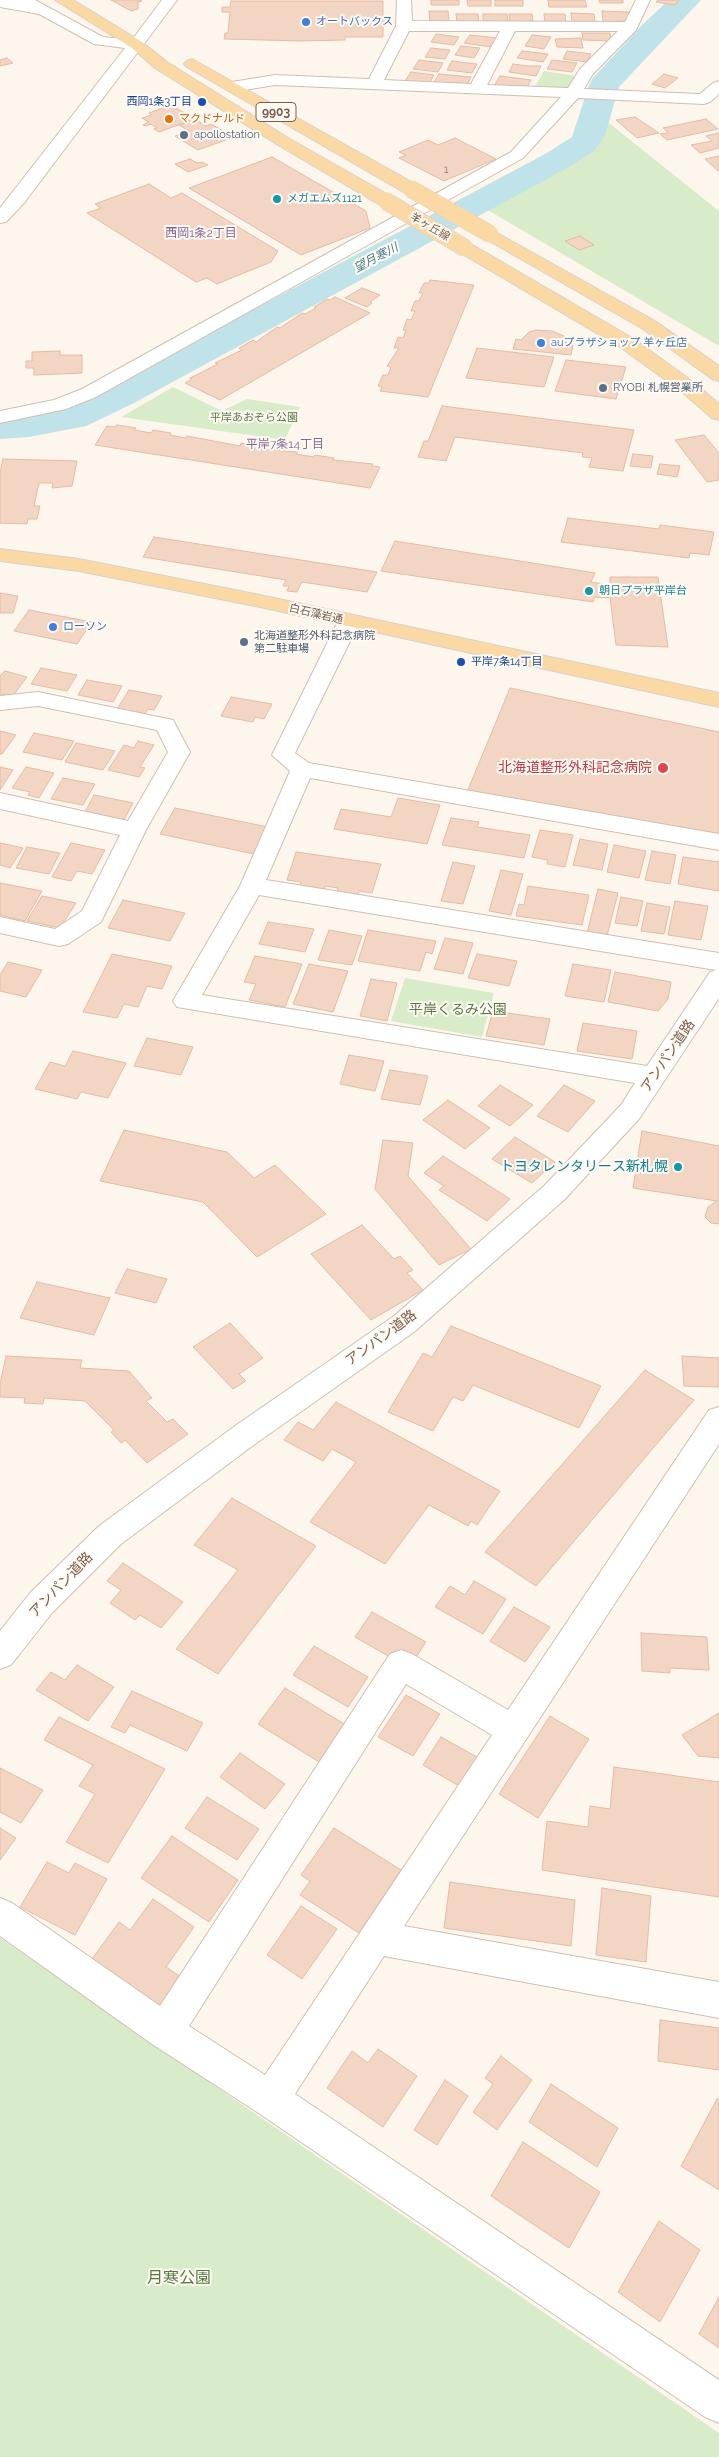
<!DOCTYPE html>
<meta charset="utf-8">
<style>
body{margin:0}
canvas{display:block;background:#fdf6ec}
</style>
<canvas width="719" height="2457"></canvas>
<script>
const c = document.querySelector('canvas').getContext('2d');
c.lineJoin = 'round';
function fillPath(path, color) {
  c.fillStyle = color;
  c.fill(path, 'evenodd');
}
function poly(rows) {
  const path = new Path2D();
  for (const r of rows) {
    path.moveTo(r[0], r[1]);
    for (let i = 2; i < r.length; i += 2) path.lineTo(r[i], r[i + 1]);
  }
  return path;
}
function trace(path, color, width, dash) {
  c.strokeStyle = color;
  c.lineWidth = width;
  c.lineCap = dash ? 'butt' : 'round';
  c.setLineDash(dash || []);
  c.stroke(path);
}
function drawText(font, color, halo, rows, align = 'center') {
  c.font = font + ' Raleway,"Noto Sans JP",sans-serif';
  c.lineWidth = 4;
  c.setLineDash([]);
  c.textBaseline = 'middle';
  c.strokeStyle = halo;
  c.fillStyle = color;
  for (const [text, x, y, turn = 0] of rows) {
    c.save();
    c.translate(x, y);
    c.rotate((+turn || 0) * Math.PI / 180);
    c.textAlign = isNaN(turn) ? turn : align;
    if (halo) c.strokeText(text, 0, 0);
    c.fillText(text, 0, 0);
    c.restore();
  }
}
const green = poly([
 [544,71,577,76,571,92,532,91],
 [609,123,719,211,719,346,486,209,586,155],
 [173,387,222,411,247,399,300,407,285,440,121,417],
 [405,978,494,993,482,1037,391,1021],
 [0,1938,719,2433,719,2457,0,2457]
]);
const river = poly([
 [669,0,701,0,619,87,605,135,594,151,569,167,134,403,86,426,29,437,0,439,0,417,29,415,63,409,108,387,547,153,572,137,589,85,593,78,643,24,669,0]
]);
const building = poly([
 [111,0,140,0,142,1,138,2,138,9,131,11,111,0],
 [431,0,459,0,459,5,431,5,431,0],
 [467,0,491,0,491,6,468,6,467,0],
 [495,0,523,0,523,6,495,6,495,0],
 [548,0,585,0,587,7,549,7,548,0],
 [599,0,623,0,623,3,600,3,599,0],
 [658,0,679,0,675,5,656,2,658,0],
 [231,1,383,1,383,37,345,37,345,40,301,41,224,39,225,33,228,33,230,12,222,12,222,7,230,7,231,1],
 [429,11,448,11,449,21,430,21,429,11],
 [602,11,629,12,630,21,603,22,602,11],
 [571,13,594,14,595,22,572,22,571,13],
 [456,14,478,14,479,23,457,23,456,14],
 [483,14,507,14,508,22,483,22,483,14],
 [509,14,532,14,533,22,510,22,509,14],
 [544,14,565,14,566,23,545,23,544,14],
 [582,33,610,33,611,41,583,40,582,33],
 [436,34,459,37,454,45,431,42,436,34],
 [470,35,498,38,492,47,464,43,470,35],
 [532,35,551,37,544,49,525,46,532,35],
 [581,38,583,48,557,47,555,39,581,38],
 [461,46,480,48,474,58,455,55,461,46],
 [431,48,450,50,445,59,425,57,431,48],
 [522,51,548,54,543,62,517,58,522,51],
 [567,51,591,54,587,62,563,59,567,51],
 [7,58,13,63,0,66,0,60,7,58],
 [419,60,443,63,438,72,413,69,419,60],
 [552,60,577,63,572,72,547,69,552,60],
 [452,61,477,64,472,73,447,70,452,61],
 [513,64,528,66,541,66,536,76,509,72,513,64],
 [411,72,434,75,429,84,405,81,411,72],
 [439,74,471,77,467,85,434,82,439,74],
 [664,74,678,78,665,88,652,84,664,74],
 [500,76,531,80,526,90,494,86,500,76],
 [171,105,195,119,159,132,154,129,157,128,151,124,146,126,143,125,149,122,142,118,152,115,149,113,171,105],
 [635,117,659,133,637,138,616,120,635,117],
 [195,119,206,126,211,124,234,137,198,150,175,136,189,131,179,125,195,119],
 [706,119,718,129,667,140,660,134,669,133,663,128,706,119],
 [719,133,719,148,700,153,691,145,712,141,706,136,719,133],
 [455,138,496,159,444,181,399,158,406,155,399,152,428,140,438,145,455,138],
 [719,156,719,171,718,171,705,159,719,156],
 [272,157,366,211,370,228,301,255,189,188,272,157],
 [190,159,197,163,202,162,208,165,188,172,175,164,190,159],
 [149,184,171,198,182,193,278,251,271,262,217,284,207,278,196,282,87,213,101,208,95,204,149,184],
 [580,236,594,245,579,250,565,241,580,236],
 [430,280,474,285,428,397,380,391,382,387,378,386,383,375,388,375,391,367,387,366,399,348,394,348,398,337,403,338,406,330,403,330,407,319,411,320,415,311,411,311,415,301,419,301,423,293,419,293,424,283,429,283,430,280],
 [362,288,380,295,370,302,372,303,367,307,345,298,362,288],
 [335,297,370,313,220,400,185,383,192,379,190,378,218,364,215,363,242,350,239,348,253,340,256,342,277,327,280,328,302,313,305,314,316,308,314,307,327,299,330,300,335,297],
 [536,330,552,331,564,336,567,345,573,345,571,355,513,349,516,339,521,340,529,332,536,330],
 [477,348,554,357,544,387,466,378,477,348],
 [60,351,60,355,82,355,82,373,34,375,34,368,26,368,26,361,32,361,32,352,60,351],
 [566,360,626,367,616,399,555,391,566,360],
 [442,406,634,430,623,471,589,467,592,458,582,457,583,453,455,437,446,461,418,457,424,441,428,441,442,406],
 [117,425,136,428,134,430,151,433,153,430,171,433,170,435,186,438,187,436,240,446,241,443,261,447,260,449,298,452,296,454,314,457,315,455,334,458,333,460,373,464,372,466,380,467,370,488,95,445,107,426,115,427,117,425],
 [704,435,719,453,719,480,707,482,675,440,704,435],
 [633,454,653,456,651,468,630,466,633,454],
 [3,459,77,461,72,486,52,488,53,483,39,483,34,506,40,506,37,519,28,519,27,524,0,523,0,473,3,459],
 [660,464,680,466,677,477,657,474,660,464],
 [568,518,659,529,660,525,714,532,709,555,690,553,689,558,561,542,568,518],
 [154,537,377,572,367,592,302,582,297,592,287,591,289,586,283,586,286,580,143,557,154,537],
 [395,541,595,573,591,582,610,585,610,577,658,577,668,647,616,645,610,598,595,597,593,602,381,571,395,541],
 [0,593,18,596,13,613,0,613,0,593],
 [29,610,92,622,77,644,14,631,29,610],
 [41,668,77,675,67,691,31,684,41,668],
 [5,671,27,677,12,697,0,694,0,676,5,671],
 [87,680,122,686,113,702,78,695,87,680],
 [510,688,719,732,719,835,467,792,510,688],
 [129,690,162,696,154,710,148,709,145,714,117,709,129,690],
 [231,697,272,704,264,719,255,717,253,722,221,716,231,697],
 [0,731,16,735,2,754,0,754,0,731],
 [34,733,74,741,62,760,23,752,34,733],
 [138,741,154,745,140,767,145,768,139,777,108,770,124,745,134,748,138,741],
 [76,743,115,751,103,770,65,762,76,743],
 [0,767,13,770,0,790,0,767],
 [26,767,54,773,39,798,28,795,30,792,12,788,26,767],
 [63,778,95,784,83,805,51,799,63,778],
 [94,795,133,803,124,820,85,812,94,795],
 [398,798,440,805,427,844,334,829,341,809,391,817,398,798],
 [175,808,268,827,254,854,160,834,175,808],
 [451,818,479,822,477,827,530,835,524,858,442,845,451,818],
 [540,830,573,835,565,867,547,864,548,860,532,857,540,830],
 [580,839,608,844,602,870,573,865,580,839],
 [0,843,23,848,10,868,0,865,0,843],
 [71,843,105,850,92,874,77,871,71,881,52,877,71,843],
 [614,845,646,851,639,878,607,872,614,845],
 [27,847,60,853,49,874,16,868,27,847],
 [652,851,676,855,670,884,645,880,652,851],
 [296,852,381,864,372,893,359,891,358,897,336,893,338,888,325,886,324,890,300,887,301,882,287,880,296,852],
 [683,857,719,862,719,891,678,884,683,857],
 [453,862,475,866,463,904,441,901,453,862],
 [501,870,523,874,511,915,489,911,501,870],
 [0,883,42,891,25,921,0,915,0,883],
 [528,886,589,895,582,925,516,916,519,904,524,905,528,886],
 [598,889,618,893,607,936,587,933,598,889],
 [42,896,76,903,60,928,27,921,42,896],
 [621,897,643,901,637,926,615,923,621,897],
 [123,900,185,913,170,941,108,928,123,900],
 [675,901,708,906,701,940,668,935,675,901],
 [647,903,670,907,664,934,641,931,647,903],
 [268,922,314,929,305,952,259,944,268,922],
 [329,930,362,936,352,965,318,960,329,930],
 [368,930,436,941,432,954,426,952,420,971,358,961,368,930],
 [445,938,473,943,463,974,434,969,445,938],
 [112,954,172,966,162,989,147,986,138,1007,124,1004,117,1018,83,1012,112,954],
 [477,954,517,961,509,986,468,978,477,954],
 [255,956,302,964,285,1007,249,1000,256,984,244,982,255,956],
 [8,962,42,970,26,997,0,991,0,975,8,962],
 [309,964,348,971,333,1012,293,1004,309,964],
 [573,964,611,970,604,1002,565,996,573,964],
 [615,972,671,982,668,999,658,1011,608,1002,615,972],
 [371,979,397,983,387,1021,360,1016,371,979],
 [493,1011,550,1019,544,1045,486,1036,493,1011],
 [583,1023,637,1031,632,1059,577,1051,583,1023],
 [147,1038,193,1047,181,1075,134,1066,147,1038],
 [73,1051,126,1063,108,1098,81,1092,77,1099,35,1089,50,1062,65,1066,73,1051],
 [349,1055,384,1061,375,1091,340,1084,349,1055],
 [390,1070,428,1076,420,1105,381,1099,390,1070],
 [500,1085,533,1105,510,1126,478,1106,500,1085],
 [564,1085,595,1101,568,1132,537,1116,564,1085],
 [448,1100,490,1128,465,1149,423,1120,448,1100],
 [124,1130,227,1152,254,1178,275,1165,326,1214,257,1257,203,1202,100,1181,124,1130],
 [642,1131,719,1146,719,1224,711,1223,705,1217,708,1207,717,1201,633,1188,642,1131],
 [515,1137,555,1162,532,1183,492,1159,515,1137],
 [383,1140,413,1143,408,1176,471,1249,439,1265,375,1189,383,1140],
 [443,1156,510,1199,487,1221,439,1190,444,1186,424,1173,443,1156],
 [362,1225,394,1259,400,1256,413,1270,407,1273,423,1290,371,1320,311,1254,362,1225],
 [127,1269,167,1279,156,1303,115,1293,127,1269],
 [37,1282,110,1298,94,1335,20,1318,37,1282],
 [230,1323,263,1358,239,1374,246,1381,233,1389,193,1347,230,1323],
 [451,1326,601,1386,579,1428,473,1385,463,1401,453,1397,433,1431,388,1412,423,1353,432,1357,451,1326],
 [6,1356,82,1360,80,1368,129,1371,152,1398,146,1401,167,1422,173,1419,188,1434,147,1463,125,1440,121,1443,111,1432,114,1430,85,1401,44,1398,43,1404,24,1403,25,1398,0,1397,0,1384,6,1356],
 [682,1356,719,1358,719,1387,684,1386,682,1356],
 [645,1370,694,1400,536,1586,485,1552,645,1370],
 [336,1402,500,1491,477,1525,471,1521,468,1526,429,1505,385,1564,310,1522,356,1462,332,1449,323,1461,284,1440,298,1422,313,1430,336,1402],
 [232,1498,316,1546,218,1674,176,1649,238,1570,194,1545,232,1498],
 [123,1563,183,1602,161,1628,140,1615,135,1620,110,1603,121,1590,107,1581,123,1563],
 [474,1581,506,1599,483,1634,435,1607,450,1586,465,1595,474,1581],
 [514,1607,550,1627,525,1662,490,1641,514,1607],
 [372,1612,426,1642,409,1668,355,1637,372,1612],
 [641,1633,707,1637,709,1670,670,1668,670,1673,642,1671,641,1633],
 [314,1646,368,1677,348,1707,293,1675,314,1646],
 [77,1665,114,1687,88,1721,36,1690,51,1672,65,1680,77,1665],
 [285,1688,351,1728,324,1765,258,1724,285,1688],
 [132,1691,203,1723,187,1751,130,1725,125,1733,111,1727,132,1691],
 [406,1695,440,1714,413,1756,378,1737,406,1695],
 [719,1713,719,1758,698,1756,682,1735,719,1713],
 [550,1716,589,1739,538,1818,499,1794,550,1716],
 [59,1717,165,1769,108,1863,66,1842,95,1794,79,1786,93,1765,44,1740,59,1717],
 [441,1737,477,1757,459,1786,423,1765,441,1737],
 [240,1753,285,1784,265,1809,220,1777,240,1753],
 [614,1767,719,1782,719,1897,542,1870,547,1821,588,1827,590,1806,610,1809,614,1767],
 [0,1768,43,1790,21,1823,0,1812,0,1768],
 [207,1797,259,1829,237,1860,185,1828,207,1797],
 [0,1828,16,1838,0,1860,0,1828],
 [334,1828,401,1870,359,1933,300,1895,310,1881,301,1875,334,1828],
 [172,1836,238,1880,209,1922,141,1878,172,1836],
 [47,1862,69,1873,75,1863,107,1879,75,1935,20,1907,47,1862],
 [450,1882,575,1900,571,1946,444,1928,450,1882],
 [602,1888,651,1896,646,1962,596,1955,602,1888],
 [153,1899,194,1927,166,1967,190,1983,162,2013,89,1963,119,1922,130,1930,153,1899],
 [301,1906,337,1929,302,1979,267,1955,301,1906],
 [660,2020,719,2028,719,2070,658,2061,660,2020],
 [378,2049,417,2076,383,2127,327,2088,352,2051,368,2063,378,2049],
 [501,2056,532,2080,497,2130,473,2112,493,2084,485,2078,501,2056],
 [445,2080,468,2096,437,2145,414,2130,445,2080],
 [551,2084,618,2128,597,2167,529,2122,551,2084],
 [717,2099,719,2100,719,2190,681,2166,717,2099],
 [523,2142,600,2192,569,2248,491,2196,523,2142],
 [659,2221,700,2250,660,2322,618,2292,659,2221],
 [719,2297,719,2348,699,2334,719,2297]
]);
const minor = poly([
 [0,0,35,0,103,37,132,40,162,0,177,0,24,203,6,222,0,223,0,208,125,48,94,44,39,14,0,7,0,0],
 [397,0,411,0,412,21,625,22,636,0,650,0,636,30,592,75,584,89,700,94,713,83,719,81,719,94,710,102,704,104,578,98,523,158,96,397,66,409,0,423,0,411,54,400,82,389,511,152,561,97,275,85,232,92,224,87,232,82,275,75,369,79,396,26,397,0],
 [409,31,500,31,471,84,384,80,409,31],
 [515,31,618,31,580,69,568,88,487,85,515,31],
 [349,615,357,616,360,621,295,753,309,763,719,834,719,850,310,778,266,880,719,953,719,998,639,1119,564,1200,414,1332,255,1444,121,1544,52,1613,11,1665,0,1669,0,1631,30,1593,99,1526,235,1426,394,1316,544,1186,621,1105,635,1083,177,1007,173,1001,240,886,290,771,272,755,338,621,341,616,349,615],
 [259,895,716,970,710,972,647,1066,202,995,259,895],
 [38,692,173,720,190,752,146,830,101,922,68,944,59,946,0,933,0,917,55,929,82,911,120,835,0,809,0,793,128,821,168,752,157,730,38,706,0,710,0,696,38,692],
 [719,1407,719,1444,404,1926,719,1982,719,2018,384,1956,295,2094,719,2380,719,2423,705,2417,257,2112,152,2044,0,1936,0,1898,12,1903,160,2006,390,1654,401,1650,412,1654,508,1710,709,1410,719,1407],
 [406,1684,492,1735,265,2075,189,2026,406,1684]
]);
const major = poly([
 [55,0,73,0,142,42,167,62,290,139,392,197,394,201,392,205,380,205,278,145,155,68,132,48,55,0],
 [192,59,417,185,419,189,417,193,411,194,405,193,187,67,184,64,187,61,192,59],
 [490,229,655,321,719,366,719,381,712,379,643,329,484,238,481,234,484,230,490,229],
 [465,243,471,244,634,339,696,384,719,404,719,420,712,418,682,392,620,347,459,252,456,248,459,244,465,243],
 [0,549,79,559,260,595,719,693,719,707,260,607,79,571,0,561,0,549]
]);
const majorBridge = poly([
 [411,189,490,234],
 [386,201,465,248]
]);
const markers = [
 [306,22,5,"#3f7fe0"],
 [202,102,5,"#1a4fb4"],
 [169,119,5,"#e8710a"],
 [184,135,5,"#5c6f8a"],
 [277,199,5,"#0f9aa8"],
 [541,343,5,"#3f7fe0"],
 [603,388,5,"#5c6f8a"],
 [589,591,5,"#0f9aa8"],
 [53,627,5,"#3f7fe0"],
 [244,642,5,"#5c6f8a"],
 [461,662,5,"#1a4fb4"],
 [663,768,6,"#e0444e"],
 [678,1167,5,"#0f9aa8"]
];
const farShopnames = [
 ["オートバックス",316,22],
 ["auプラザショップ 羊ヶ丘店",551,343],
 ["ローソン",63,627]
];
const farTransitnames = [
 ["西岡1条3丁目",192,102],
 ["平岸7条14丁目",471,662,"left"]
];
const farFoodnames = [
 ["マクドナルド",179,119]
];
const farServicenames = [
 ["apollostation",194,135],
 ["RYOBI 札幌営業所",613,388],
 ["北海道整形外科記念病院",254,636],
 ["第二駐車場",254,649]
];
const numberNames = [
 ["1",446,170]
];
const farCulturenames = [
 ["メガエムズ1121",287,199],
 ["朝日プラザ平岸台",599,591]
];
const farStreetnames = [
 ["羊ヶ丘線",430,227,30],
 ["白石藻岩通",316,614,13]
];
const farParknames = [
 ["平岸あおぞら公園",254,418]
];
const shields = [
 [276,112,40]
];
const shieldNames = [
 ["9903",276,112]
];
const farNeighbourhoodnames = [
 ["西岡1条2丁目",201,233],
 ["平岸7条14丁目",285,444]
];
const farWaternames = [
 ["望月寒川",376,258,-28]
];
const healthNames = [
 ["北海道整形外科記念病院",652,768]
];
const parkNames = [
 ["平岸くるみ公園",458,1010]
];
const streetNames = [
 ["アンパン道路",668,1056,-56],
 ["アンパン道路",381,1338,-36],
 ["アンパン道路",61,1585,-46]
];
const cultureNames = [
 ["トヨタレンタリース新札幌",668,1167]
];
const nearParknames = [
 ["月寒公園",179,2278]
];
fillPath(green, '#d8ecc9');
fillPath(river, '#bfe3e8');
fillPath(building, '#f3d5c3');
trace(building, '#e6bba3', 1);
trace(minor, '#d1beb0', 2);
trace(major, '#dad1cd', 2);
fillPath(minor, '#fff');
fillPath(major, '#fbd9a5');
trace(majorBridge, '#dad1cd', 18, []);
trace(majorBridge, '#fbd9a5', 17);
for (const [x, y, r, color] of markers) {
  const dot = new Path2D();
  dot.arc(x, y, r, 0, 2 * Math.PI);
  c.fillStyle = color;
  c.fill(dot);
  trace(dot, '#fffaf3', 2);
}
drawText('11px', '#366cbe', '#fffaf3', farShopnames, 'left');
drawText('11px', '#164399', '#fffaf3', farTransitnames, 'right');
drawText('11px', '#c56008', '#fffaf3', farFoodnames, 'left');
drawText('11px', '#4e5e75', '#fffaf3', farServicenames, 'left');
drawText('11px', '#987a6a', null, numberNames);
drawText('11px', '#0d838f', '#fffaf3', farCulturenames, 'left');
drawText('11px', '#7a5c4d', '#fffaf3', farStreetnames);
drawText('11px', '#537a41', '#fffaf3', farParknames);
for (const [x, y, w] of shields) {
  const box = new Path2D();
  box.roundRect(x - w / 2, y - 9.5, w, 19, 4);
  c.fillStyle = '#fffaf3';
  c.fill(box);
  trace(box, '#7a5c4d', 1);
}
drawText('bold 12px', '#7a5c4d', null, shieldNames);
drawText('12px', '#846695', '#fffaf3', farNeighbourhoodnames);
drawText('italic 12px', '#437c86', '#fffaf3', farWaternames);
drawText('14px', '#be3a42', '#fffaf3', healthNames, 'right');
drawText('14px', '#537a41', '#fffaf3', parkNames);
drawText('14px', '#7a5c4d', '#fffaf3', streetNames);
drawText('14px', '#0d838f', '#fffaf3', cultureNames, 'right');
drawText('16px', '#537a41', '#fffaf3', nearParknames);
</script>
